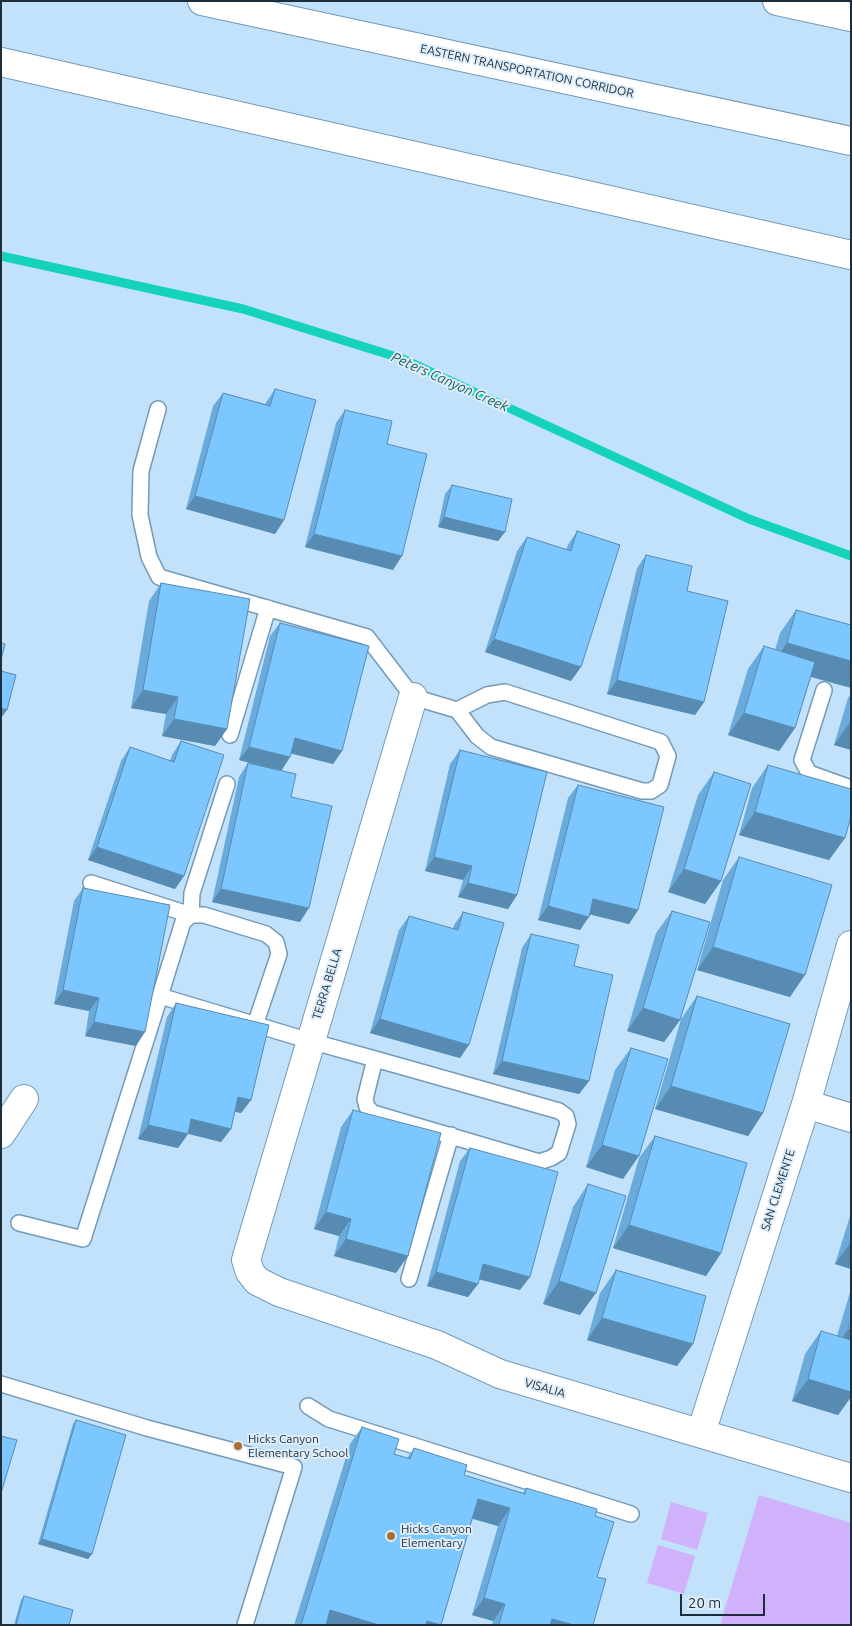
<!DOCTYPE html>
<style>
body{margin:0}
#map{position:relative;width:852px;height:1626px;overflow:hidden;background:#c2e2fc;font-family:Ubuntu,sans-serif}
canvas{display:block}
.frame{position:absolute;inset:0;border:2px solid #1d2d39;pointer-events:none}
.scale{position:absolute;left:680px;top:1594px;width:85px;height:22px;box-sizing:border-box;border:2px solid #1d2d39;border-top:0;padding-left:6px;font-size:15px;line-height:18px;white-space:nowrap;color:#1d2d39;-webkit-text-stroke:4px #ddedfa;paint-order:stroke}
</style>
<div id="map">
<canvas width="852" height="1626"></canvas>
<div class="frame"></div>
<div class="scale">20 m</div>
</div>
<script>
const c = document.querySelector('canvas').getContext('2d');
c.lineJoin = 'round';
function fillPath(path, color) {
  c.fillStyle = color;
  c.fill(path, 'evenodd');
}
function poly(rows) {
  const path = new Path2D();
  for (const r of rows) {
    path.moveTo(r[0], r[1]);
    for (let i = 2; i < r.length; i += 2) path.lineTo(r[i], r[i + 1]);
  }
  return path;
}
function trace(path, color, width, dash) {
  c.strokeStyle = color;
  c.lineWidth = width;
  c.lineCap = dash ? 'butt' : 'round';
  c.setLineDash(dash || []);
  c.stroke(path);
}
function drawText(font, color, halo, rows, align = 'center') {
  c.font = font + ' Ubuntu,sans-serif';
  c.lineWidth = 4;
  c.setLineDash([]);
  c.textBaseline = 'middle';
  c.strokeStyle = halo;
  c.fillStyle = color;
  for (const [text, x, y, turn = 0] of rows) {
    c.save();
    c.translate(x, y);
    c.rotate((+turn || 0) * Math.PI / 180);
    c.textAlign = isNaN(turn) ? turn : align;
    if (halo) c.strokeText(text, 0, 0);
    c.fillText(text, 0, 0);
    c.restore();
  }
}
const green = poly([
 [759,1495,851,1523,851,1625,720,1625],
 [671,1502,708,1513,697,1550,661,1539],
 [658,1545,695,1556,684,1594,647,1583]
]);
const stream = poly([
 [1,256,243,309,403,359,749,519,851,556]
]);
const service = poly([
 [158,409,141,471,140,515,149,557,159,577,367,637,413,697,457,710,487,695,505,692,661,742,668,756,660,785,651,791,642,791,491,747,477,736,457,710],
 [824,690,802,760,809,773,851,788],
 [230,735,268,608],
 [91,883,191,915,192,893,227,784],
 [160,996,183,922,191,915,204,915,266,934,276,942,279,954,255,1025],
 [19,1223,83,1239,160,996,310,1041,375,1059,559,1111,566,1116,568,1124,559,1153,551,1158,539,1162,373,1113,367,1107,365,1099,375,1059],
 [409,1279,451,1135],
 [1,1384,147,1428,294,1467,245,1625],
 [308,1406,329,1419,631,1514]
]);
const minor = poly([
 [413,697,246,1260,250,1272,257,1281,279,1292,437,1345,500,1374,851,1478],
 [806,1104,851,1118],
 [701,1433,806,1104,851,945]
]);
const tertiary = poly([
 [1,1134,24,1099]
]);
const motorway = poly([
 [202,1,851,141],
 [777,1,851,17],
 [1,62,851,255]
]);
const wall = poly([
 [275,389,284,520,275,534,186,509,213,406,223,393,265,404],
 [345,410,387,444,393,570,305,547,336,423],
 [452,485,505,532,498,541,438,527,445,494],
 [577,531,571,681,485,652,517,551,527,537,566,550,568,545],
 [646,555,687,591,704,702,695,715,607,694,637,568],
 [161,583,227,729,215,746,162,736,166,714,131,708,149,601],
 [796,610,811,677,795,728,779,751,728,735,748,669,764,646,775,650,780,633],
 [280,623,342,751,333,764,291,753,290,757,281,771,291,797,300,922,212,902,239,777,248,763,280,770,239,760,270,636],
 [851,694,851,750,834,745,848,698],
 [181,741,184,876,175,889,88,860,121,761,130,747,170,761,172,755],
 [460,750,517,895,508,909,458,897,463,880,425,871,450,764],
 [768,765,845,838,829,860,739,835,752,788],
 [714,772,721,881,705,904,668,892,698,795],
 [578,785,638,910,629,924,590,914,580,930,538,920,568,798],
 [739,857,790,997,697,970,723,880],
 [83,888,136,1046,85,1036,89,1011,54,1004,74,901],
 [672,911,680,1020,664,1042,627,1031,656,933],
 [463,912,460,1058,370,1033,399,930,409,916,453,929,454,925],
 [531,934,574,966,589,1081,579,1094,493,1074,522,948],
 [697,996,763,1113,748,1136,655,1109,681,1019],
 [176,1003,251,1100,241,1113,235,1112,231,1129,221,1142,188,1134,178,1148,138,1139,167,1017],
 [631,1048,623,1179,586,1167,615,1070],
 [353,1110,396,1273,334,1256,339,1236,314,1229,341,1127],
 [655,1136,721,1253,706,1276,613,1248,639,1158],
 [470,1148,520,1290,479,1279,478,1284,468,1297,427,1286,460,1161],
 [588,1184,580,1315,543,1304,573,1207],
 [851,1213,851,1269,835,1264],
 [616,1270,693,1344,677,1366,587,1340,600,1293],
 [851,1289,851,1397,838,1415,792,1401,805,1354,821,1331,837,1336],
 [76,1420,92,1554,88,1559,38,1544,73,1424],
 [362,1427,394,1454,407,1458,414,1448,464,1475,523,1493,526,1488,595,1516,597,1577,593,1625,492,1625,493,1621,472,1615,498,1526,472,1518,441,1625,294,1625,350,1444],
 [24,1596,69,1625,14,1625,21,1600]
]);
const shadedWall = poly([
 [195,496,284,520,275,534,186,509],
 [444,517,505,532,498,541,438,527],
 [314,534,402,556,393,570,305,547],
 [494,639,581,667,571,681,485,652],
 [787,643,851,661,851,688,771,666],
 [617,680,704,702,695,715,607,694],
 [143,690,178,697,166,714,131,708],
 [1,708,7,710,1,718],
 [744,713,795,728,779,751,728,735],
 [174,719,227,729,215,746,162,736],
 [850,722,851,722,851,750,834,745],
 [295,738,342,751,333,764,285,752],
 [249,747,290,757,281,771,239,760],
 [755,812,845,838,829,860,739,835],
 [97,847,184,876,175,889,88,860],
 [434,857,472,866,463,880,425,871],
 [684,869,721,881,705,904,668,892],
 [468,883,517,895,508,909,458,897],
 [221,889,309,908,300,922,212,902],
 [593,899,638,910,629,924,584,913],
 [548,906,589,917,580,930,538,920],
 [713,947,805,975,790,997,697,970],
 [63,990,99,998,89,1011,54,1004],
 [643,1008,680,1020,664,1042,627,1031],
 [380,1019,469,1045,460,1058,370,1033],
 [94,1022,145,1032,136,1046,85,1036],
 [502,1061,589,1081,579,1094,493,1074],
 [671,1086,763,1113,748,1136,655,1109],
 [238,1097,251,1100,241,1113,229,1110],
 [191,1119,231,1129,221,1142,182,1132],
 [148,1125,188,1134,178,1148,138,1139],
 [602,1145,639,1156,623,1179,586,1167],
 [326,1212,351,1219,339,1236,314,1229],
 [629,1225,721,1253,706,1276,613,1248],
 [346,1239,408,1256,396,1273,334,1256],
 [851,1242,851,1269,835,1264],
 [483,1264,530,1277,520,1290,474,1278],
 [436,1272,478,1284,468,1297,427,1286],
 [559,1281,596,1293,580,1315,543,1304],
 [602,1318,693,1344,677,1366,587,1340],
 [848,1329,851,1330,851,1357,833,1352],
 [808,1379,851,1392,851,1397,838,1415,792,1401],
 [478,1499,510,1508,498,1526,466,1517],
 [42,1539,92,1554,88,1559,38,1544],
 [484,1598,505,1604,493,1621,472,1615],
 [330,1610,379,1625,320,1625],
 [552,1619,574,1625,548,1625],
 [427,1621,441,1625,424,1625]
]);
const building = poly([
 [275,389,316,400,284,520,195,496,223,393,270,406,275,389],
 [345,410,392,421,387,444,427,454,402,556,314,534,345,410],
 [452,485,512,499,505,532,444,517,452,485],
 [577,531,620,545,581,667,494,639,527,537,571,551,577,531],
 [646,555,692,566,687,591,728,601,704,702,617,680,646,555],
 [161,583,250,599,227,729,174,719,178,697,143,690,161,583],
 [796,610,851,625,851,661,787,643,796,610],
 [280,623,369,646,342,751,295,738,290,757,249,747,280,623],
 [1,643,5,644,1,660,1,643],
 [764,646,815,662,795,728,744,713,764,646],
 [1,671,16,675,7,710,1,708,1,671],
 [181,741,224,755,184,876,97,847,130,747,174,762,181,741],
 [460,750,547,772,517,895,468,883,472,866,434,857,460,750],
 [248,763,296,774,291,797,332,806,309,908,221,889,248,763],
 [768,765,851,789,851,816,845,838,755,812,768,765],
 [714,772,751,784,721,881,684,869,714,772],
 [578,785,664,807,638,910,593,899,589,917,548,906,578,785],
 [739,857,832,885,805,975,713,947,739,857],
 [83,888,170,905,145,1032,94,1022,99,998,63,990,83,888],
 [672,911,710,922,680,1020,643,1008,672,911],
 [463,912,504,923,469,1045,380,1019,409,916,458,930,463,912],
 [531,934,579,945,574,966,613,975,589,1081,502,1061,531,934],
 [697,996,790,1024,763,1113,671,1086,697,996],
 [176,1003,269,1025,251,1100,238,1097,231,1129,191,1119,188,1134,148,1125,176,1003],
 [631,1048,668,1059,639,1156,602,1145,631,1048],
 [353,1110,441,1133,408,1256,346,1239,351,1219,326,1212,353,1110],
 [655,1136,747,1163,721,1253,629,1225,655,1136],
 [470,1148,558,1172,530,1277,483,1264,478,1284,436,1272,470,1148],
 [588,1184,626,1196,596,1293,559,1281,588,1184],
 [616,1270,706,1296,693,1344,602,1318,616,1270],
 [851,1321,851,1330,848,1329,851,1321],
 [821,1331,851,1340,851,1392,808,1379,821,1331],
 [76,1420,126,1435,92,1554,42,1539,76,1420],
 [362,1427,399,1439,394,1454,410,1459,414,1448,467,1465,464,1475,525,1494,526,1488,597,1509,595,1516,614,1522,597,1577,606,1579,593,1625,574,1625,552,1619,550,1625,502,1625,499,1624,505,1604,484,1598,510,1508,478,1499,441,1625,427,1621,426,1625,379,1625,330,1610,326,1625,301,1625,362,1427],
 [1,1436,17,1440,1,1493,1,1436],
 [24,1596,73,1610,69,1625,16,1625,24,1596]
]);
const markers = [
 [238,1446,5,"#aa6d31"],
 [391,1536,5,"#aa6d31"]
];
const streetNames = [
 ["EASTERN TRANSPORTATION CORRIDOR",527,71,12],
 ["TERRA BELLA",327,984,-73],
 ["SAN CLEMENTE",778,1190,-72],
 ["VISALIA",545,1388,16]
];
const poiNames = [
 ["Hicks Canyon",248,1439],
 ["Elementary School",248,1453],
 ["Hicks Canyon",401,1529],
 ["Elementary",401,1543]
];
const waterNames = [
 ["Peters Canyon Creek",450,382,24]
];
fillPath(green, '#cfb2fb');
trace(stream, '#15d2bd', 9);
trace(service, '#749ab8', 18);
trace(minor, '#749ab8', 30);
trace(tertiary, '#749ab8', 30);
trace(motorway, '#749ab8', 30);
trace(service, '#fff', 15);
trace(minor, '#fff', 28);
trace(tertiary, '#fff', 28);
trace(motorway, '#fff', 28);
fillPath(wall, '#6babdb');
fillPath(shadedWall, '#578bb2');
fillPath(building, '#7cc7ff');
trace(building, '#578bb2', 1);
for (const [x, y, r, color] of markers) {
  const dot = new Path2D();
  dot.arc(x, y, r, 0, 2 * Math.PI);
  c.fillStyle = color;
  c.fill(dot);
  trace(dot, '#ddedfa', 2);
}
drawText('12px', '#1d2d39', '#ddedfa', streetNames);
drawText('12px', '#1d2d39', '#ddedfa', poiNames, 'left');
drawText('italic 14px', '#1d5e55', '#ddedfa', waterNames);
</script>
